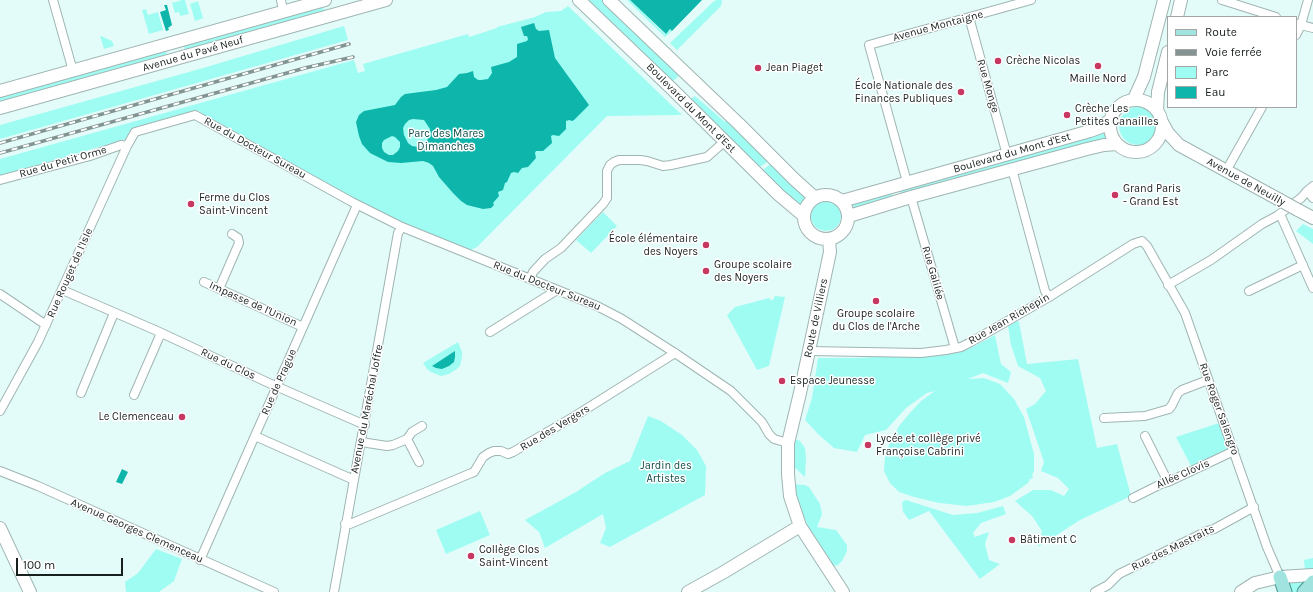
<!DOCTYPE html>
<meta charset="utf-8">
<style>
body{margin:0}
#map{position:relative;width:1313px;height:592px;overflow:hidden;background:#e4fcf9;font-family:Karla,sans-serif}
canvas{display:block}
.legend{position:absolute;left:1167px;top:16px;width:130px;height:92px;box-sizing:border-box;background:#fff;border:1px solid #a3a6a5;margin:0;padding:5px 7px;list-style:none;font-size:12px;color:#18201f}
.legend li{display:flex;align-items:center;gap:8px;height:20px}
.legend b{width:20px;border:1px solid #a3a6a5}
.scale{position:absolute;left:16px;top:558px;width:107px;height:18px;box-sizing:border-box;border:2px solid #18201f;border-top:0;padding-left:5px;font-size:12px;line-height:14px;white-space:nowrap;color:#18201f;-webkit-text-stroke:3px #fff;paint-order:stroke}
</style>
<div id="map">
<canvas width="1313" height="592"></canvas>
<ul class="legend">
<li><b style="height:5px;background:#a1e3de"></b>Route</li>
<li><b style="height:5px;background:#839492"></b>Voie ferrée</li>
<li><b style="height:11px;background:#9ffcf3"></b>Parc</li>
<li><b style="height:11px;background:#0db5ab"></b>Eau</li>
</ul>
<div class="scale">100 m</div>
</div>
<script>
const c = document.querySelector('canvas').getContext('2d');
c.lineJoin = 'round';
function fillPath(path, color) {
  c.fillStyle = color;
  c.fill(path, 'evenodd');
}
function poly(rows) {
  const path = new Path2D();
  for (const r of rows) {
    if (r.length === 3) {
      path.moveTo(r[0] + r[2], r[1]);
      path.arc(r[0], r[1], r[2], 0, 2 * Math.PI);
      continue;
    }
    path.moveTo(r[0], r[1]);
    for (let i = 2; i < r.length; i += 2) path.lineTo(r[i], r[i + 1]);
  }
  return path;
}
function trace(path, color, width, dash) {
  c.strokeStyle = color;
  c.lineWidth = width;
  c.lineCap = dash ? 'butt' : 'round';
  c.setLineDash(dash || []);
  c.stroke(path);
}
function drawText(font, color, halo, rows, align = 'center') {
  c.font = font + ' Karla,sans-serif';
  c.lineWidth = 3;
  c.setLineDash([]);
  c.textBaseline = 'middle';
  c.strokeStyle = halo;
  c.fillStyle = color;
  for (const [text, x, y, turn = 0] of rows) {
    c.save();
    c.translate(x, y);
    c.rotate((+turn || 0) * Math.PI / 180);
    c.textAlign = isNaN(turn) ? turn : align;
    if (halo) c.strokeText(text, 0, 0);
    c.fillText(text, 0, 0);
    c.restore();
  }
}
const green = poly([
 [182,0,185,0,189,14,180,16,179,12,175,13,172,3],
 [584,0,606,0,681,74,671,83,661,70,648,58,630,45],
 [627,0,630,0,665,34,671,29,672,31,665,37],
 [716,0,722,0,721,6,677,50,670,43,713,2],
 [198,1,203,18,204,18,195,21,190,4],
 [322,5,324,10,334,8,335,10,185,50,183,43],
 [568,6,682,115,607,116,477,247,464,253,402,227,201,114,200,111,130,131,126,139,0,176,0,159,354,60,358,73,361,72,365,71,363,64,468,34,469,37,497,28,497,27,535,17,546,12,561,11],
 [146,9,148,15,158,12,163,30,149,34,142,10],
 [344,26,348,40,0,139,0,125,203,68],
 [100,36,101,36,112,41,114,46,104,49],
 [178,45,179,47,166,51,168,58,0,105,0,95],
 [695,96,724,121,731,122,770,160,757,169,691,99],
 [1138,126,19],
 [1104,132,1106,139,902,196,900,191],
 [772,163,807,196,800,205,760,172],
 [891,190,892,195,895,195,896,198,854,209,852,203],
 [826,216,15],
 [603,212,617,226,591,253,576,240],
 [1303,224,1313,229,1313,244,1296,231],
 [775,296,785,297,769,366,757,370,727,315,735,307,769,298,771,300,773,300],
 [1017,321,1019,322,1027,364,1078,359,1097,448,1117,444,1131,496,1080,520,1038,547,1042,531,1032,516,1015,501,1033,490,1051,490,1064,496,1069,489,1058,478,1041,471,1044,462,1026,409,1035,404,1046,391,1040,378,1018,366,1011,345,1008,326],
 [995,335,1001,364,1011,372,1008,383,983,373,968,379,984,378,1000,384,1014,399,1024,417,1034,454,1034,471,1032,475,1033,478,1030,479,1028,483,1010,496,994,502,967,506,939,503,914,497,899,492,890,483,884,471,885,457,890,442,899,426,909,414,921,401,935,391,927,393,906,408,886,430,865,435,857,452,834,448,818,434,805,420,812,398,818,358,858,358,959,352,971,348],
 [458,342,462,352,462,357,460,366,457,369,449,374,441,376,431,372,427,369,423,363],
 [648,416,661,421,682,435,697,450,706,466,705,495,610,547,600,543,606,528,603,514,545,548,539,532,525,520,576,492,605,473,630,461],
 [1219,423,1228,446,1227,449,1191,466,1176,437],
 [795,439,800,441,805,448,806,458,805,477,793,466],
 [791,484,805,485,809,487,820,504,822,514,817,527,836,530,847,545,847,551,842,561,838,565,833,566,828,563,812,535,795,497],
 [906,500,953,515,977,513,1003,506,1006,514,981,523,973,533,975,537,989,532,985,544,989,560,1000,564,980,579,929,511,909,520,903,512,902,502],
 [480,511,490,535,446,554,436,530],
 [156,549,182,559,174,581,159,592,126,592,125,582,138,573],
 [1313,558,1313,569,1305,570,1304,560],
 [1304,580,1305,583,1299,592,1288,592,1288,582]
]);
const water = poly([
 [630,0,702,0,672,31,670,29,666,34],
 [164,5,167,5,172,25,168,28,169,30,166,31,160,12,166,10],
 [534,23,536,29,539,31,549,30,555,58,589,105,574,120,572,121,569,120,566,121,566,129,559,136,553,135,551,136,552,143,543,151,536,151,535,153,536,158,528,167,522,168,518,173,514,172,511,173,507,182,505,183,503,190,498,192,499,196,493,203,494,205,491,208,483,209,467,205,461,201,453,193,439,177,433,166,429,163,423,161,401,163,388,162,370,153,362,144,359,136,356,122,359,115,364,111,395,105,401,97,405,94,436,90,447,87,459,74,467,73,473,71,474,77,478,80,481,80,488,79,492,73,491,67,509,62,517,57,517,44,527,41,528,39,527,36,524,36,521,27],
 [413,119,424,120,430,129,429,136,427,141,424,145,418,147,412,146,408,143,404,135,403,128,405,124,409,120],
 [392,136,395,137,400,142,400,147,398,151,393,155,389,155,384,152,382,148,382,143,384,140],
 [455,351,455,357,454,362,449,366,442,369,436,368,432,366],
 [122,469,128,472,122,484,116,482]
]);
const street = poly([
 [53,0,73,71],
 [281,0,283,11],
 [1222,0,1276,17],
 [969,17,1007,155],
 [1297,24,1313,28],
 [1296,35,1301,25,1308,0],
 [1012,169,1045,291,1049,297],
 [1226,171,1262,107],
 [0,180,90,156,121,145,127,146],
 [907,182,869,45,1031,0],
 [1307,191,1313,198],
 [911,197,955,348],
 [1280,214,1313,288],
 [530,279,533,272,545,259,561,248,603,204,607,198,607,171,610,165,614,162,619,160,640,160,647,161,663,166,671,165,707,157,724,142],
 [204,282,303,327],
 [1168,285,1211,260,1262,224,1277,216,1301,198,1307,191,1313,186],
 [62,289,67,292,155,330,271,384,365,425],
 [219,289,239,243,238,238,232,234],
 [1249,291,1303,265],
 [0,294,46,325],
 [490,332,557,290],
 [809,351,921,353,946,350,961,347,971,342,1049,297,1133,244,1142,241,1147,246,1185,313,1267,547,1280,577],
 [81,393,114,313],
 [134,395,161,333],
 [0,411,38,342,127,146,135,132,195,115,352,202,402,227,597,306,622,319,675,353,731,391,762,422,769,434,774,439,788,443],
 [1104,418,1145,416,1169,409,1172,405,1178,393,1182,390,1208,380],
 [255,436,354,480],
 [1145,436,1168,482],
 [407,439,419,462],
 [361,442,387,446,393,445,407,439,412,432,422,426],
 [0,471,38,486,274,592],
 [1133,498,1161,484,1168,482,1234,451],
 [345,524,350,524,469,474,474,472,483,457,489,453,494,451,501,451,508,454,513,452,575,416,675,353],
 [200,560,357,205],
 [334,592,398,233,402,227],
 [1095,592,1108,585,1119,574,1207,531,1214,529,1254,507]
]);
const secondary = poly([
 [579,0,671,88,779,195,804,216],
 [609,0,739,124,794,179,815,198],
 [1177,17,1181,0],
 [0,91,325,0],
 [1134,99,1144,77,1164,0],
 [1136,126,26],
 [0,108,386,0],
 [1157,110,1158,92,1168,52],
 [1162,122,1168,133,1179,145,1278,199],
 [826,217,22],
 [842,201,1090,131,1101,127,1110,120],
 [1298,210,1313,218],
 [849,216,911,197,1087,149,1104,145,1117,144],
 [829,240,830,252,800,393,788,443,788,474,790,496,800,526,843,592],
 [0,528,30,592],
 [688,592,724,572,800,526],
 [1241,592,1255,583,1280,577,1313,575]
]);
const primary = poly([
 [1280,577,1285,592],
 [1304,592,1313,582]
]);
const rail = poly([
 [0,143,349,44],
 [0,153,305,68,353,57]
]);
const secondaryBridge = poly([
 [1278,199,1298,210]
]);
const markers = [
 [998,61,4,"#c63861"],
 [1098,66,4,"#c63861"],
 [758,68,4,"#c63861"],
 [961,92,4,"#c63861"],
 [1067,115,4,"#c63861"],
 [1115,195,4,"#c63861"],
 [191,204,4,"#c63861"],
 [706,245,4,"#c63861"],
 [706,271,4,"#c63861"],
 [876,301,4,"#c63861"],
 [782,381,4,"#c63861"],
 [182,417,4,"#c63861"],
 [868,445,4,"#c63861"],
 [1012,540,4,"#c63861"],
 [471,556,4,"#c63861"]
];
const streetNames = [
 ["Avenue Montaigne",938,26,-15],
 ["Avenue du Pavé Neuf",193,54,-16],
 ["Rue Monge",988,86,74],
 ["Boulevard du Mont d'Est",691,108,45],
 ["Rue du Docteur Sureau",255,148,29],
 ["Boulevard du Mont d'Est",1012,153,-16],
 ["Rue du Petit Orme",63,162,-16],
 ["Avenue de Neuilly",1246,182,29],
 ["Rue Rouget de l'Isle",70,273,-66],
 ["Rue Galilée",933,273,74],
 ["Rue du Docteur Sureau",547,286,22],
 ["Impasse de l'Union",253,304,24],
 ["Route de Villiers",816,318,-78],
 ["Rue Jean Richepin",1009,319,-30],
 ["Rue du Clos",228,364,25],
 ["Rue de Prague",279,382,-66],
 ["Avenue du Maréchal Joffre",367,409,-79],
 ["Rue Roger Salengro",1219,409,70],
 ["Rue des Vergers",555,428,-31],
 ["Allée Clovis",1183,474,-24],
 ["Avenue Georges Clemenceau",137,531,24],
 ["Rue des Mastraits",1173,548,-26]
];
const poiNames = [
 ["Crèche Nicolas",1006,61],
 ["Jean Piaget",766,68],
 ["Maille Nord",1098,79,"center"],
 ["École Nationale des",953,86,"right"],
 ["Finances Publiques",953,99,"right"],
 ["Crèche Les",1075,109],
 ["Petites Canailles",1075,122],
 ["Grand Paris",1123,189],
 ["- Grand Est",1123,202],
 ["Ferme du Clos",199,198],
 ["Saint-Vincent",199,211],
 ["École élémentaire",698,239,"right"],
 ["des Noyers",698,252,"right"],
 ["Groupe scolaire",714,265],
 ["des Noyers",714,278],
 ["Groupe scolaire",876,314,"center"],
 ["du Clos de l'Arche",876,327,"center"],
 ["Espace Jeunesse",790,381],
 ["Le Clemenceau",174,417,"right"],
 ["Lycée et collège privé",876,439],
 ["Françoise Cabrini",876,452],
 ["Bâtiment C",1020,540],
 ["Collège Clos",479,550],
 ["Saint-Vincent",479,563]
];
const parkNames = [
 ["Parc des Mares",446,134],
 ["Dimanches",446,147],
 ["Jardin des",666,466],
 ["Artistes",666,479]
];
fillPath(green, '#9ffcf3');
fillPath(water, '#0db5ab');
trace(street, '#9fb5b3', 10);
trace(secondary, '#9fb5b3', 14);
trace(primary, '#49938d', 15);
trace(street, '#fff', 8);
trace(secondary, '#fff', 12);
trace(primary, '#a1e3de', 13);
trace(rail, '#839492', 3.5);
trace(rail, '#fff', 2, [6]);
trace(secondaryBridge, '#9fb5b3', 14, []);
trace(secondaryBridge, '#fff', 12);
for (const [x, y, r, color] of markers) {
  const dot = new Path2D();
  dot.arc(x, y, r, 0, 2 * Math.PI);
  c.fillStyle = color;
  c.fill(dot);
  trace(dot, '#fff', 1.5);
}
drawText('11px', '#18201f', '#fff', streetNames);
drawText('11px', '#18201f', '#fff', poiNames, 'left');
drawText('11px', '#0d4b47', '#fff', parkNames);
</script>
